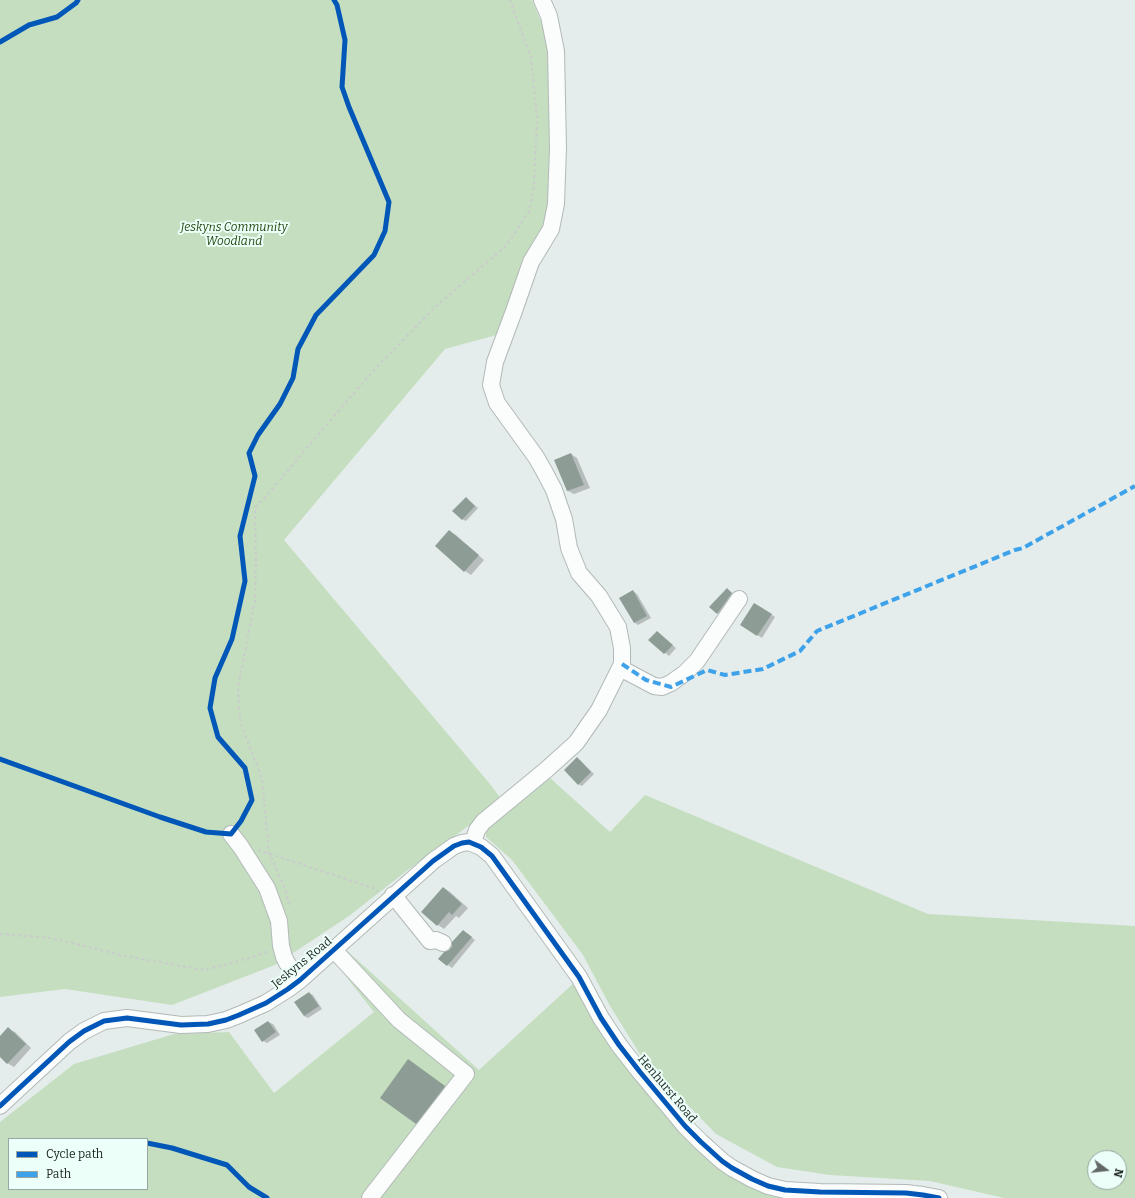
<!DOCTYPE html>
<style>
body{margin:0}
#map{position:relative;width:1135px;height:1198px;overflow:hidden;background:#e4edeb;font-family:Bitter,serif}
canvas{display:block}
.legend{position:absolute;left:8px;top:1138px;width:140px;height:52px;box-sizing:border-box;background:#edfff9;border:1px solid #99a6a1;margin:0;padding:5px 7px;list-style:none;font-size:12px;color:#1a201e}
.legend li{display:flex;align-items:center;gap:8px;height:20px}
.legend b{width:20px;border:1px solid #99a6a1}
.north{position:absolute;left:1087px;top:1150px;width:40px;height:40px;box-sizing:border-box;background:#edfff9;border:1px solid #99a6a1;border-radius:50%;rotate:105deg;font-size:11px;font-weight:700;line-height:16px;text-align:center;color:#1a201e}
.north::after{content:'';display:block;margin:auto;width:14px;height:18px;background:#616866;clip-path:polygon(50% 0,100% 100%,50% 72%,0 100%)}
</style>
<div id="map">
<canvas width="1135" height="1198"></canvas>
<ul class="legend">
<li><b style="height:5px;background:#0057b8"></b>Cycle path</li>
<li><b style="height:5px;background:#3da2ea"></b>Path</li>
</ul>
<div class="north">N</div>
</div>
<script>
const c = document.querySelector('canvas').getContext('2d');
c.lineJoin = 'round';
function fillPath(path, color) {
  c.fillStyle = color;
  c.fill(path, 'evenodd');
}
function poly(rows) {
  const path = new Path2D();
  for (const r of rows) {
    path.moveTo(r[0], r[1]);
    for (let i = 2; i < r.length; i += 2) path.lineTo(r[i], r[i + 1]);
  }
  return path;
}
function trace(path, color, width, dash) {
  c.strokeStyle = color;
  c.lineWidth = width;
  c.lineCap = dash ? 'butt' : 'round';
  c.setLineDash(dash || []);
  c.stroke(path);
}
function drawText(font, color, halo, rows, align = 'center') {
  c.font = font + ' Bitter,serif';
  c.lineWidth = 4;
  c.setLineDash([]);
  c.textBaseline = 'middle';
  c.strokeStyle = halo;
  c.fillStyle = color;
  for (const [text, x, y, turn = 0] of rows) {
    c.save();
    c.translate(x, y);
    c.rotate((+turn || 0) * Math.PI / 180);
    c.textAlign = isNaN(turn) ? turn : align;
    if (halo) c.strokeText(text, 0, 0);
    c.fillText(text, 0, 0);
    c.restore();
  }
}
const green = poly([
 [0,0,532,0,548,38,553,107,551,206,500,334,445,349,284,540,490,784,502,800,459,833,409,869,349,916,275,965,172,1005,65,989,0,997],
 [549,777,610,832,645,795,928,914,1135,926,1135,1198,1004,1198,930,1181,830,1175,777,1167,716,1134,643,1059,610,1006,583,955,512,860,486,837,486,829,510,811],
 [1095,1158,1119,1158,1119,1182,1095,1182],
 [344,948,479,1070,576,981,723,1169,759,1192,787,1197,850,1198,0,1198,0,1122,74,1064,174,1034,229,1032,274,1093,374,1012,333,960],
 [9,1139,147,1139,147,1189,9,1189]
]);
const shadow = poly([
 [571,454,577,458,590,488,574,494,568,491],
 [466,498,478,508,466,521,462,519],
 [449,531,456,535,484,560,471,575,465,571],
 [727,589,736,596,722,616,711,607],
 [633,591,637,594,651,618,638,625,634,622],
 [759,606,775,617,762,638,741,624],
 [657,632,676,648,669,656,650,640],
 [577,758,581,761,594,774,582,786,578,784],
 [444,888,450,892,468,908,459,918,456,916,444,929,438,925,423,912],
 [467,933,475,940,452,968,448,965],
 [309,993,313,995,322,1009,308,1018,304,1016],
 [268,1022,273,1024,280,1035,267,1043,263,1041],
 [8,1029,15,1032,31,1048,14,1067,7,1063,0,1056,0,1038],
 [417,1066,453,1092,425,1128,416,1123]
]);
const building = poly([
 [571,453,584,485,567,491,554,460],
 [466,497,475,506,462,520,452,511],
 [449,530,479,555,464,572,435,546],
 [727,588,732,593,717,614,709,607],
 [633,590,647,616,634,623,619,598],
 [754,603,772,614,757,636,740,625],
 [657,631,673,645,664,654,648,640],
 [577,757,591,772,578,785,564,770],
 [443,887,462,904,452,915,449,912,437,926,421,912],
 [463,930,472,937,447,966,438,959,444,952,449,950,452,946,452,942],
 [309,992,319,1006,304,1016,294,1002],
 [268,1021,276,1032,262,1042,254,1030],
 [8,1027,26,1044,7,1064,0,1057,0,1036],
 [408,1059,445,1086,416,1124,380,1098]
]);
const path = poly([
 [258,850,376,889,378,892],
 [289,905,285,888,269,853,262,779,240,721,238,687,255,600,256,562,255,507,270,492,321,431,376,368,435,307,506,246,529,211,534,186,537,118,531,58,510,0],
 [0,934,51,938,125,956,204,970,253,957,268,951]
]);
const minor = poly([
 [620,668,654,686,662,687,671,683,685,673,697,661,739,599],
 [231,834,241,847,267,888,279,921,281,946,284,957,287,963,300,980],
 [473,843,477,830,483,822,546,770,576,743,599,710,622,664,622,648,618,627,599,596,579,573,569,548,564,519,554,490,544,471,536,457,497,403,491,385,495,362,514,311,531,262,551,229,556,204,558,148,556,51,549,16,542,0],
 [393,895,430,941,436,940,443,943],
 [334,950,399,1020,466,1074,370,1198],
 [0,1106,69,1042,84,1031,104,1021,127,1018,181,1025,208,1024,226,1020,239,1015,266,1003,288,989,300,980,433,861,454,846,462,843,469,842,481,847,492,856,579,977,601,1018,619,1045,640,1072,685,1126,701,1142,722,1161,732,1168,752,1179,768,1186,785,1190,820,1192,906,1193,923,1195,939,1198]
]);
const quiet = poly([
 [622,664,646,680,671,687,707,670,725,675,763,669,800,651,817,631,1015,550,1023,548,1135,486]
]);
const cycleway = poly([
 [0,42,29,25,57,17,76,3,78,0],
 [0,759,160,817,206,832,231,834,241,821,252,800,245,768,218,737,210,708,215,678,232,639,245,581,240,536,255,476,249,453,258,435,280,404,293,378,298,349,316,315,374,255,385,231,389,202,349,107,342,87,345,40,337,5,334,0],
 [0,1106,69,1042,84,1031,104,1021,127,1018,181,1025,208,1024,226,1020,239,1015,266,1003,288,989,300,980,433,861,454,846,462,843,469,842,481,847,492,856,579,977,601,1018,619,1045,640,1072,685,1126,701,1142,722,1161,732,1168,752,1179,768,1186,785,1190,820,1192,906,1193,923,1195,939,1198],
 [147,1143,172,1148,227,1165,249,1187,267,1198]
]);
const parkNames = [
 ["Jeskyns Community",234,228],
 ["Woodland",234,242]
];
const streetNames = [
 ["Jeskyns Road",302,963,-39],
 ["Henhurst Road",667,1089,50]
];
fillPath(green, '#c5dec0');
fillPath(shadow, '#0003');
fillPath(building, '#8d9d95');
trace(minor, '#b2bab8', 18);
trace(path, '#c9cccb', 2, [3, 3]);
trace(minor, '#fbfcfc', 16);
trace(quiet, '#3da2ea', 4, [8, 4]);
trace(cycleway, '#0057b8', 5);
drawText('italic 12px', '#234a10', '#edfff9', parkNames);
drawText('12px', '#1a201e', '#edfff9', streetNames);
</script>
